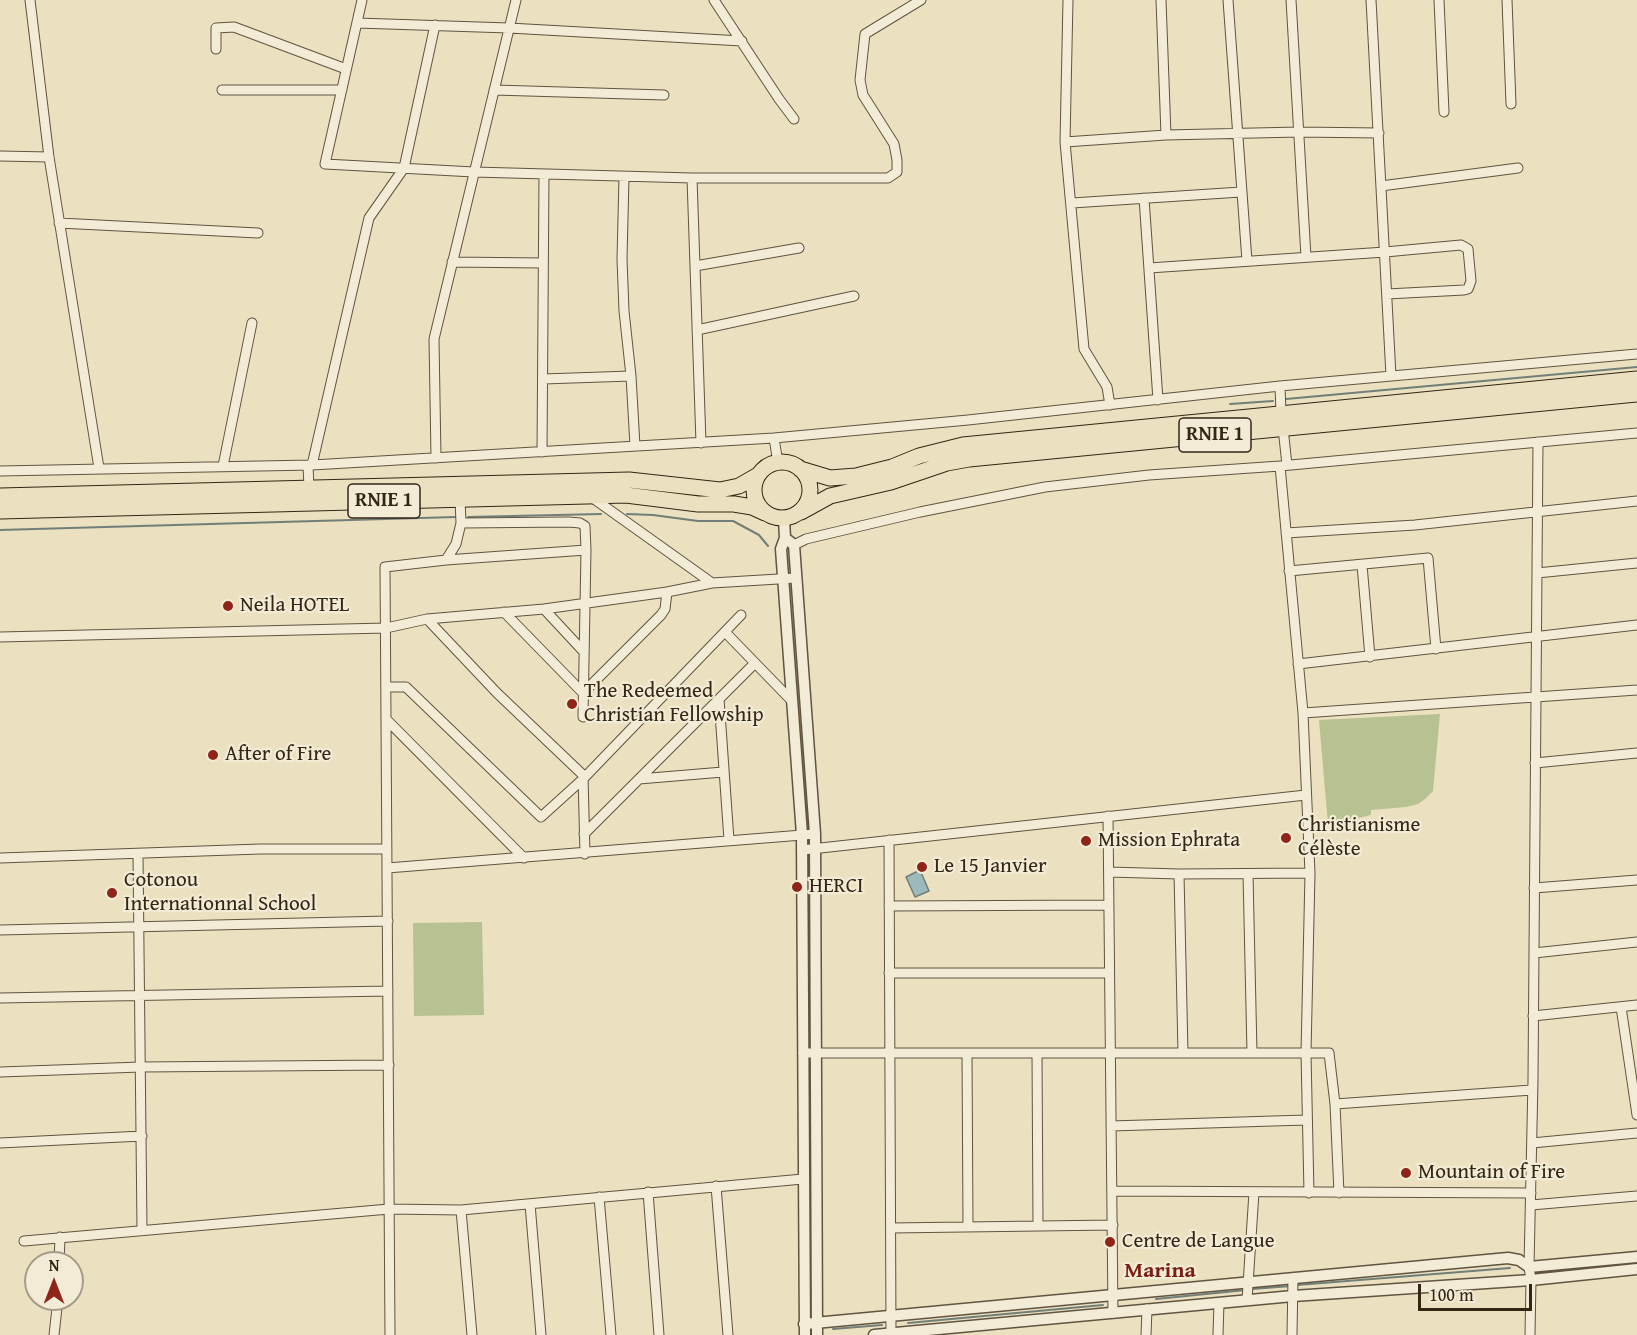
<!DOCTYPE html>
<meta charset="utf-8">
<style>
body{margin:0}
#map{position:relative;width:1637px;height:1335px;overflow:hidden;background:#ebe0bf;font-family:"Gentium Book Plus",serif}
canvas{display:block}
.north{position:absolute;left:24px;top:1251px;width:60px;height:60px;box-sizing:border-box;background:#f2ebd5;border:2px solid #a69c88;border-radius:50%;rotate:0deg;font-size:16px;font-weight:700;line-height:24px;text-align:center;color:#332615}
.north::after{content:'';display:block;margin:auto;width:21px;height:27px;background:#8f2418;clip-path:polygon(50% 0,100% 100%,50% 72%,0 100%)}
.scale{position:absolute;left:1418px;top:1284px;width:114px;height:27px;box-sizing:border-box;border:3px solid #332615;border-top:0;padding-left:8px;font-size:18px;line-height:21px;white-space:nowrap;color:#332615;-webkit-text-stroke:4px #f2ebd5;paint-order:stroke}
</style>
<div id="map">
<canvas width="1637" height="1335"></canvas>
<div class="north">N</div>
<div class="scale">100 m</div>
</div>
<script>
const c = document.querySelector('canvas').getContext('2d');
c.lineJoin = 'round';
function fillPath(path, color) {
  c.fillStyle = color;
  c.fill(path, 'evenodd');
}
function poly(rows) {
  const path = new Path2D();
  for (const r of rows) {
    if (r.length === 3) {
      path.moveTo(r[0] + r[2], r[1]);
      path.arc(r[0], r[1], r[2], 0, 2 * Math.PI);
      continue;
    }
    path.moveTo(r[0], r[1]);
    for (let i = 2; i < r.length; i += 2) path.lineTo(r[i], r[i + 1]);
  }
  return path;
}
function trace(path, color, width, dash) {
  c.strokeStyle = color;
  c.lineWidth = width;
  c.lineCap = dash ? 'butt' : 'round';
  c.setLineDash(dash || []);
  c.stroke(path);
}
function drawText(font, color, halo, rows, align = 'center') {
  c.font = font + ' "Gentium Book Plus",serif';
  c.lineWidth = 4.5;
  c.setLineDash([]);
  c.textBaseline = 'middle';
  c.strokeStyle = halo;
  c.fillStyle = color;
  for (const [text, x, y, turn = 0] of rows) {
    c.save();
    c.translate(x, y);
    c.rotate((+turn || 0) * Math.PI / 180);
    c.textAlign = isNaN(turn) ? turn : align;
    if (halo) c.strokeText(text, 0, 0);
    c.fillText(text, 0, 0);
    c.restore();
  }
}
const green = poly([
 [1440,714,1433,791,1425,799,1418,804,1406,807,1371,810,1371,815,1328,825,1319,720],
 [482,922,484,1015,414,1016,413,923]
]);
const water = poly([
 [920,870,929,891,915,897,906,877,920,870]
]);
const stream = poly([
 [1286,399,1637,367],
 [1230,404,1273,401],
 [627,514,653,515,698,521,733,521,759,535,768,546],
 [468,517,601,514],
 [0,530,456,517],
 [1297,1285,1510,1268],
 [1252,1289,1291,1286],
 [1156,1299,1246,1290],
 [908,1323,1103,1305],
 [833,1329,882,1325]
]);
const minor = poly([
 [30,0,49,157,99,468],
 [362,0,325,164,474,172,692,178,888,178,897,172,897,160,894,144,863,95,860,80,865,34,921,0],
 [714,0,779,99,794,119],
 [1068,0,1065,142,1084,349,1107,387,1110,405],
 [1161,0,1166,135],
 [1228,0,1247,261],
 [1291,0,1306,257],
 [1371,0,1391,376],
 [1439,0,1444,112],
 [1507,0,1511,104],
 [357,23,509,28,742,41],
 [216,49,216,28,234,27,346,69],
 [222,90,342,90],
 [494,90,664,95],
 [1065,142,1166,135,1299,132,1379,133],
 [0,156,49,157],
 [624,177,622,259,624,311,631,376,635,446],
 [692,178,701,443],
 [1381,186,1518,168],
 [1144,198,1158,400],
 [1072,203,1241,192],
 [59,223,258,233],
 [452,262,543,263],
 [695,266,799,248],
 [1149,268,1385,252,1461,245,1468,249,1471,281,1468,289,1464,290,1387,294],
 [697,330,854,296],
 [543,379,631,376],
 [1280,386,1281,413],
 [1283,428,1287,465],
 [774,438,778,463],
 [542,452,544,174],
 [436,458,434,339,516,0],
 [308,465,309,488],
 [312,465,369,218,404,168,435,25],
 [223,466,252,323],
 [1280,466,1303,713,1310,873,1306,1053,1309,1193],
 [0,471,312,465,774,438,968,420,1280,386,1637,354],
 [590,496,712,583],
 [461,523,569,522,580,523,585,526,586,550,583,717],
 [1286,533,1415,525,1637,501],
 [794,545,806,539,920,512,1045,487,1149,475,1280,466,1637,433],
 [446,560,456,544,461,523,460,499],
 [1362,565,1370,657],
 [1289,571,1428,558,1436,649],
 [1537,573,1637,563],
 [544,609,584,652],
 [504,612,583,693,661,615,665,609,667,592],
 [427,619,497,693,583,775,585,854],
 [725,632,792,701],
 [0,637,386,628,427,619,544,609,667,592,712,583,795,578],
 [1298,664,1637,625],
 [386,687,406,687,541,817,583,779,741,615],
 [719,699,729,840],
 [1303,713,1637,690],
 [386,719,524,858],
 [1535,763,1637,753],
 [639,779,723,772],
 [1108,816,1113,1313],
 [584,834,755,663],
 [889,840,891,1335],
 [802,850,1306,795],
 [138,855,142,1229],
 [0,858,260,849,387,849],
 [387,868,815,834],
 [1109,872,1179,874,1310,873],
 [1179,874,1183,1053],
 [1248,874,1252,1053],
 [1534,888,1637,880],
 [889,906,1109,905],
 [0,930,388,921],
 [1534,953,1637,942],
 [889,973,1109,973],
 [0,998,388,991],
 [1621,1007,1637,1115],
 [1533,1016,1637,1005],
 [803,1053,1329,1053,1335,1104,1339,1193],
 [967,1053,968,1226],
 [1037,1053,1038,1226],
 [0,1072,141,1067,389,1065],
 [1335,1104,1532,1090],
 [1111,1126,1306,1120],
 [0,1143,142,1136],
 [1532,1143,1637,1133],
 [716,1186,728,1335],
 [1112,1191,1531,1193],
 [648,1192,659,1335],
 [599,1197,611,1335],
 [530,1204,541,1335],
 [1531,1205,1637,1196],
 [461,1210,472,1335],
 [891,1228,1113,1225],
 [24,1241,389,1209,461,1210,803,1179],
 [59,1263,60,1237],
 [1247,1300,1254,1192],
 [54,1335,58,1299],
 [390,1335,385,567,446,560,586,550],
 [1146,1335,1147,1309],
 [1218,1335,1219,1303],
 [1292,1335,1293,1278],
 [1530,1335,1531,1280,1529,1267,1533,1080,1538,442]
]);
const tertiary = poly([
 [784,519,785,538,781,549,802,835,805,1335],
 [785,538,794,545,815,834,817,1335],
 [804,1324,1508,1258,1519,1260,1529,1267,1637,1257],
 [874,1335,1293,1296,1531,1280,1637,1269]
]);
const trunk = poly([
 [782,490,28],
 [800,469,830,478,856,476,892,467,919,456,963,445,1637,379],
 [0,496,629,480,720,490,739,486,758,475],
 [0,511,626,495,698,504,734,504,752,507,765,513],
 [801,512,830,496,891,482,947,463,969,459,1637,394]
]);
const markers = [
 [228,606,6,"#8f2418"],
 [572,704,6,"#8f2418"],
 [213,755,6,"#8f2418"],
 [1286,838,6,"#8f2418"],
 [1086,841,6,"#8f2418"],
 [922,867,6,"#8f2418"],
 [797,887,6,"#8f2418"],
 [112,893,6,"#8f2418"],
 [1406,1173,6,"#8f2418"],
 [1110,1242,6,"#8f2418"]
];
const shields = [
 [1215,435,72],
 [384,501,72]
];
const shieldNames = [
 ["RNIE 1",1215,435],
 ["RNIE 1",384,501]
];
const poiNames = [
 ["Neila HOTEL",240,606],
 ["The Redeemed",584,692],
 ["Christian Fellowship",584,716],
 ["After of Fire",225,755],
 ["Christianisme",1298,826],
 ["Célèste",1298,850],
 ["Mission Ephrata",1098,841],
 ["Le 15 Janvier",934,867],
 ["Cotonou",124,881],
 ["Internationnal School",124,905],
 ["HERCI",809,887],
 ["Mountain of Fire",1418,1173],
 ["Centre de Langue",1122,1242]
];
const neighbourhoodNames = [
 ["Marina",1160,1271]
];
fillPath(green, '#b7c292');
fillPath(water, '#9cbabc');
trace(water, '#727f79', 1.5);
trace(stream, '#727f79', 2);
trace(minor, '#615440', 11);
trace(tertiary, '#615440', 13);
trace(trunk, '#332615', 17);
trace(minor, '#f2ebd5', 9);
trace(tertiary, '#f2ebd5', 10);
trace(trunk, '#ebe0bf', 15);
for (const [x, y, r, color] of markers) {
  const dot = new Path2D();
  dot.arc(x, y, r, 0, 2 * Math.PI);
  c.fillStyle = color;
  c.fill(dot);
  trace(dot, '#f2ebd5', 2);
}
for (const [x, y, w] of shields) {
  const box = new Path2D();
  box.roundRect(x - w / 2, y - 17, w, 34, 4.5);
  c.fillStyle = '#f2ebd5';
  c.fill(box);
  trace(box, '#332615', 1.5);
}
drawText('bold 20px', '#332615', null, shieldNames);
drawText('21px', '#332615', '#f2ebd5', poiNames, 'left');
drawText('bold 22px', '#7a1f14', '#f2ebd5', neighbourhoodNames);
</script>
